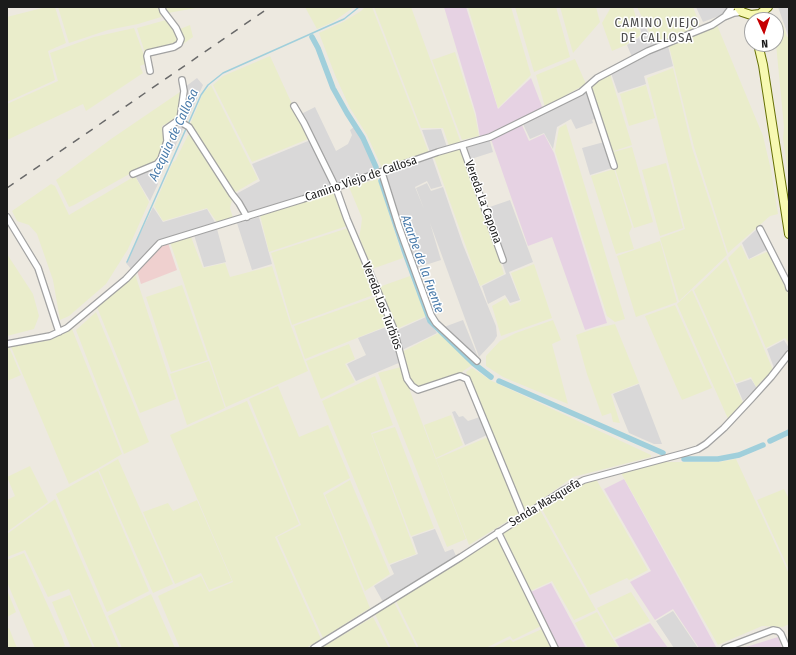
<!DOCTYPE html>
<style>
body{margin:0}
#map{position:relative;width:796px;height:655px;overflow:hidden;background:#ede9e0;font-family:"Fira Sans Condensed",sans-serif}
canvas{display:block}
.frame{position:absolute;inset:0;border:8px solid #1b1b1b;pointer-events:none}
.north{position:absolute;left:744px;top:12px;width:40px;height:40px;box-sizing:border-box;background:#fff;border:1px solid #a4a4a4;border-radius:50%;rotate:177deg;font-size:11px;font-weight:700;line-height:16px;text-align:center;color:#1b1b1b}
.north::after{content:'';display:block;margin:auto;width:14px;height:18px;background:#c60002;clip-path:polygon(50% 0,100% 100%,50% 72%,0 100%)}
</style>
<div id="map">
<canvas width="796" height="655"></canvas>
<div class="frame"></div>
<div class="north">N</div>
</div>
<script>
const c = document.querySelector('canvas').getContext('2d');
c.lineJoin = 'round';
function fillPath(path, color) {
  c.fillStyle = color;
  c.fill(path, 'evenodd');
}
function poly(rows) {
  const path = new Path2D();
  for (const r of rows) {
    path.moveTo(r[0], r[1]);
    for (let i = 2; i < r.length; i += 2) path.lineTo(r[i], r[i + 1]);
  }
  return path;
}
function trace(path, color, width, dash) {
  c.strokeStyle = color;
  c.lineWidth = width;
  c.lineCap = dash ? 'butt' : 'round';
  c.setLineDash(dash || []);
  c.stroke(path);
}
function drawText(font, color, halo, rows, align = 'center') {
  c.font = font + ' "Fira Sans Condensed",sans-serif';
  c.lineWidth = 3;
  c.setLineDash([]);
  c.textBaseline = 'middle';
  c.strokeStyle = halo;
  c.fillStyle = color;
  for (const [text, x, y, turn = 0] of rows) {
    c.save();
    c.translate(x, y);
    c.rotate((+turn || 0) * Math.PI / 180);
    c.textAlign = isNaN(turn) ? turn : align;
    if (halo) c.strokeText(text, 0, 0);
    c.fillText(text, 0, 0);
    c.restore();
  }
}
const residential = poly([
 [696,7,726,7,727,9,725,12,719,16,703,22],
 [778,7,789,7,789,35,788,35],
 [644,25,652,39,655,38,658,44,632,57,627,45,642,36,640,27],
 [668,46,673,66,644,76,646,84,618,93,611,73,645,56],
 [197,78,203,85,173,151,167,145,167,128,181,120,185,87],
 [588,91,597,118,592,120,593,123,576,129,571,119,557,127,553,149,544,133,530,139,523,124],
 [315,107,336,151,348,144,352,135,350,130,354,127,362,139,377,171,243,215,234,195,260,181,252,164,313,139,301,114],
 [441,129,447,147,430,152,422,130],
 [489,138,493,152,471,159,466,146],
 [604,142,612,168,590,175,582,148],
 [432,157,442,186,431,189,427,181,415,187,424,209,416,188,427,183,431,191,443,187,463,245,496,326,497,336,494,341,479,357,430,223,441,260,416,268,396,213,385,175],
 [150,169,158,184,150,201,135,176],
 [510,200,533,262,509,272,520,300,510,303,505,295,488,304,482,286,506,274,484,209],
 [153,207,163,222,207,209,216,224,158,241,132,270,126,263],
 [259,217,272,264,252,270,237,223],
 [758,228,768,249,749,259,742,243],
 [217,229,226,262,204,267,194,235],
 [426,317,437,333,398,352,401,362,356,381,347,364,366,355,358,338,389,326,393,332],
 [463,320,478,357,476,359,444,327],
 [784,340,789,348,774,368,767,349],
 [751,379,757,388,743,401,736,384],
 [639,384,662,444,654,444,629,433,613,394],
 [455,411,459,417,463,416,468,421,480,417,487,435,465,445,452,412],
 [435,529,445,552,453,549,456,556,383,602,374,586,394,574,390,565,418,554,412,537],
 [673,611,698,648,674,648,656,621]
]);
const commercial = poly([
 [168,243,177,270,141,284,137,271,158,247]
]);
const industrial = poly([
 [444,7,466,7,498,109,531,78,543,109,502,129,480,137,476,114],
 [522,125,529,141,544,134,554,153,607,323,585,330,552,237,528,246,491,139],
 [624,479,689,597,716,647,712,648,699,648,673,609,655,620,630,582,651,571,604,489],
 [551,583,586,648,557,648,531,592],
 [650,623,668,648,620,648,615,640],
 [778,637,782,648,743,648]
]);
const farmland = poly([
 [46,7,55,7,66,43,48,51,55,80,7,102,7,17],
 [58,7,158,7,161,17,138,24,108,30,69,43],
 [164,7,201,7,168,13],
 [305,7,354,7,333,22,317,29],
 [365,7,372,7,429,153,382,168,367,135,350,108,335,75,319,33,343,22,361,11],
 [374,7,411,7,461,143,449,146,443,128,421,128],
 [468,7,511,7,531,75,498,108],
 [515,7,556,7,570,57,534,72],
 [560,7,596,7,600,22,573,53],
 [611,7,633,7,641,35,626,45,612,51,602,23],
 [637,7,693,7,701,27,681,35,658,42,655,37,652,38],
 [166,20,178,33,178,40,173,45,145,53,137,28],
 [782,22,787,37,789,37,789,179,783,139,784,127,776,44,776,29],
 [190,25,193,37,183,44,180,29],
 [717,25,763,136,771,170,778,214,770,216,728,253,694,147,669,46],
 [134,28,147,63,140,66,143,73,86,111,83,104,7,140,7,104,58,81,50,53,94,37],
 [455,52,475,115,479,136,462,140,432,60],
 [270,56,308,139,252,162,213,85,223,76],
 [575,59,586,84,545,107,536,75],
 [673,68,692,148,727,255,679,301,660,238,685,229,647,78],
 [610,74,632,145,611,152,590,89,596,82],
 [211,85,258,179,234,193,190,125,203,93],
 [646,85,655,118,629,126,620,94],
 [180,92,179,117,162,126,164,141,161,153,157,161,133,172,74,205,69,207,56,180,111,139],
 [566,124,625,319,615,322,607,316,555,151,559,128],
 [188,135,192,135,232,200,230,208,233,218,217,222,207,208,163,221,154,206,173,162,175,161],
 [462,147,504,274,480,286,434,157],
 [632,147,653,222,634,228,610,153],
 [666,163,683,228,660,236,642,170],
 [614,169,632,227,629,233,634,249,616,254,591,176],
 [135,176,149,202,128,249,106,284,69,316,60,320,53,280,37,234,29,225,17,221,12,211,51,184,55,186,69,215],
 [378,179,403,258,372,269,359,237,361,227,362,218,349,187],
 [333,192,347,226,269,252,260,215],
 [348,228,376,294,292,325,271,253],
 [191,237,203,268,225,263,230,277,272,266,291,326,308,371,226,407,170,242],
 [660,241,677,302,636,317,617,256],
 [741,245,748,260,769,251,786,286,789,299,789,343,785,338,766,348,728,258],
 [7,254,33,294,39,316,34,329,7,336],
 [726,259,773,370,756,387,751,377,736,383,694,290],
 [534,264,552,318,501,336,492,306,506,298,510,306,521,301,511,273],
 [135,274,176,399,140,413,97,307],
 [410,276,426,316,396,329,379,287],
 [182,285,208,360,171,372,146,297],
 [692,290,743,403,729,421,677,304],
 [378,296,389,325,305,359,294,326],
 [675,305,712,388,682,400,645,316],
 [96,312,149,442,124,454,76,330],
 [553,320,561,340,552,344,568,404,503,377,486,366,486,356,500,341,516,333],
 [615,324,639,383,611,394,620,423,613,422,611,413,602,416,587,374,576,335,593,329],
 [72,329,122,454,97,469,69,484,11,347,50,340],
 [439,333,472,365,459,374,423,387,415,385,410,380,402,352],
 [349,344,355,359,345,364,355,382,321,399,306,361],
 [7,347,9,347,21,375,7,381],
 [209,361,225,408,187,425,170,374],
 [401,367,466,539,447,547,378,373],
 [472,368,492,381,651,455,651,457,573,477,524,512,466,372],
 [375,376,393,425,371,433,416,554,389,564,322,401],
 [278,386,299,437,328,425,350,478,323,493,370,608,323,638,277,537,301,525,249,399],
 [247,401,299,524,275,537,321,639,306,648,180,648,158,596,201,576,209,592,233,582,170,435],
 [451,415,463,445,436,458,424,425],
 [395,427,434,528,411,536,372,434],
 [488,437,519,514,469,545,436,459],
 [118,459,173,584,153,593,99,470],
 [736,459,789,574,789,624,783,627,762,626,718,645,621,473,662,462,719,462],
 [30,466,48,502,7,532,7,500,15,496,7,477],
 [98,471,149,591,107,612,56,494],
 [596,479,648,570,629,580,627,578,590,595,542,509,587,481],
 [350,480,390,574,365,591,325,495],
 [784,489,789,499,789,570,757,500],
 [55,499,104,613,119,648,95,648,69,589,48,597,25,550,7,557,7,534],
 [197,500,232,581,209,590,201,573,175,584,143,512,168,503,173,511],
 [540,510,596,610,574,620,552,581,530,591,503,533],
 [497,536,541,626,513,640,510,636,486,648,419,648,396,601],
 [24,553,62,637,65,646,58,648,35,648,7,582,7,560],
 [7,590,16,612,7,617],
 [631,592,650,621,614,638,597,608],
 [151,594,175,648,122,648,108,616],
 [70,595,93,648,71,648,52,602],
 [394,602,417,648,391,648,375,614],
 [597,612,618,648,588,648,575,623],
 [373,617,389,648,321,648],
 [9,628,17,648,7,648,7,629],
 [542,629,551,648,491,648,510,639,513,642]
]);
const stream = poly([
 [127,262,201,95,208,85,223,73,344,19,359,7]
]);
const canal = poly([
 [312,37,318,48,333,88,347,113,363,138,376,167],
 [381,181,404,250,430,321,473,363,491,377],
 [499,381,663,453],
 [770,441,789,432],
 [684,459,718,459,739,455,763,445]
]);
const minor = poly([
 [726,15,732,7],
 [150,71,147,56,148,53,174,47,179,44,181,39,176,28,163,11,162,7],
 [588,87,614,166],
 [294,106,304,123,336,188,347,219,393,327,407,379,412,386,418,390,460,376,467,379,523,515],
 [180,119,184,124,189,127,232,194,239,203,247,217],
 [462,145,503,260],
 [382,173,399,227,431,315,436,323,477,361],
 [133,174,157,164,161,159,167,141,166,129,180,119,184,91,182,80],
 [7,217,38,268,59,332],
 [760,229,788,284,789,288],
 [7,344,50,336,67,328,126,279,160,243,303,199,438,152,490,137,581,92,597,78,648,51,712,25,724,17,734,13,742,12],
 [498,532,555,648],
 [314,648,461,557,562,491,584,480,685,453,698,449,706,444,724,428,752,398,771,377,789,354],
 [725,648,773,630,778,631,781,634,787,648]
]);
const secondary = poly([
 [738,7,742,12,751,15,760,14,768,7],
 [758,44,763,65,789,234]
]);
const rail = poly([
 [7,188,270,7]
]);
const streetNames = [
 ["Camino Viejo de Callosa",361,179,-19],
 ["Vereda La Capona",483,202,70],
 ["Vereda Los Turbios",382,306,69],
 ["Senda Masquefa",545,503,-31]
];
const neighbourhoodNames = [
 ["CAMINO VIEJO",657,23],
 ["DE CALLOSA",657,38]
];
const waterNames = [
 ["Acequia de Callosa",174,135,-65],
 ["Azarbe de la Fuente",422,264,70]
];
fillPath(residential, '#d9d8d8');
fillPath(commercial, '#efd0cf');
fillPath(industrial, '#e6d2e3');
fillPath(farmland, '#eaedcb');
trace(stream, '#a0cfdb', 1.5);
trace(canal, '#a0cfdb', 5.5);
trace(minor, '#a2a2a2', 8);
trace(secondary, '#667004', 10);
trace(minor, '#fff', 5.5);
trace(secondary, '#f7f9b2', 8);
trace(rail, '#696969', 1.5, [8, 8]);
drawText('12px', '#1b1b1b', '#fff', streetNames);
c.letterSpacing = '1px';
drawText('13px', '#4e4e4e', '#fff', neighbourhoodNames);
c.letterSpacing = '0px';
drawText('italic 13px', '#487aaa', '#fff', waterNames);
</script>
